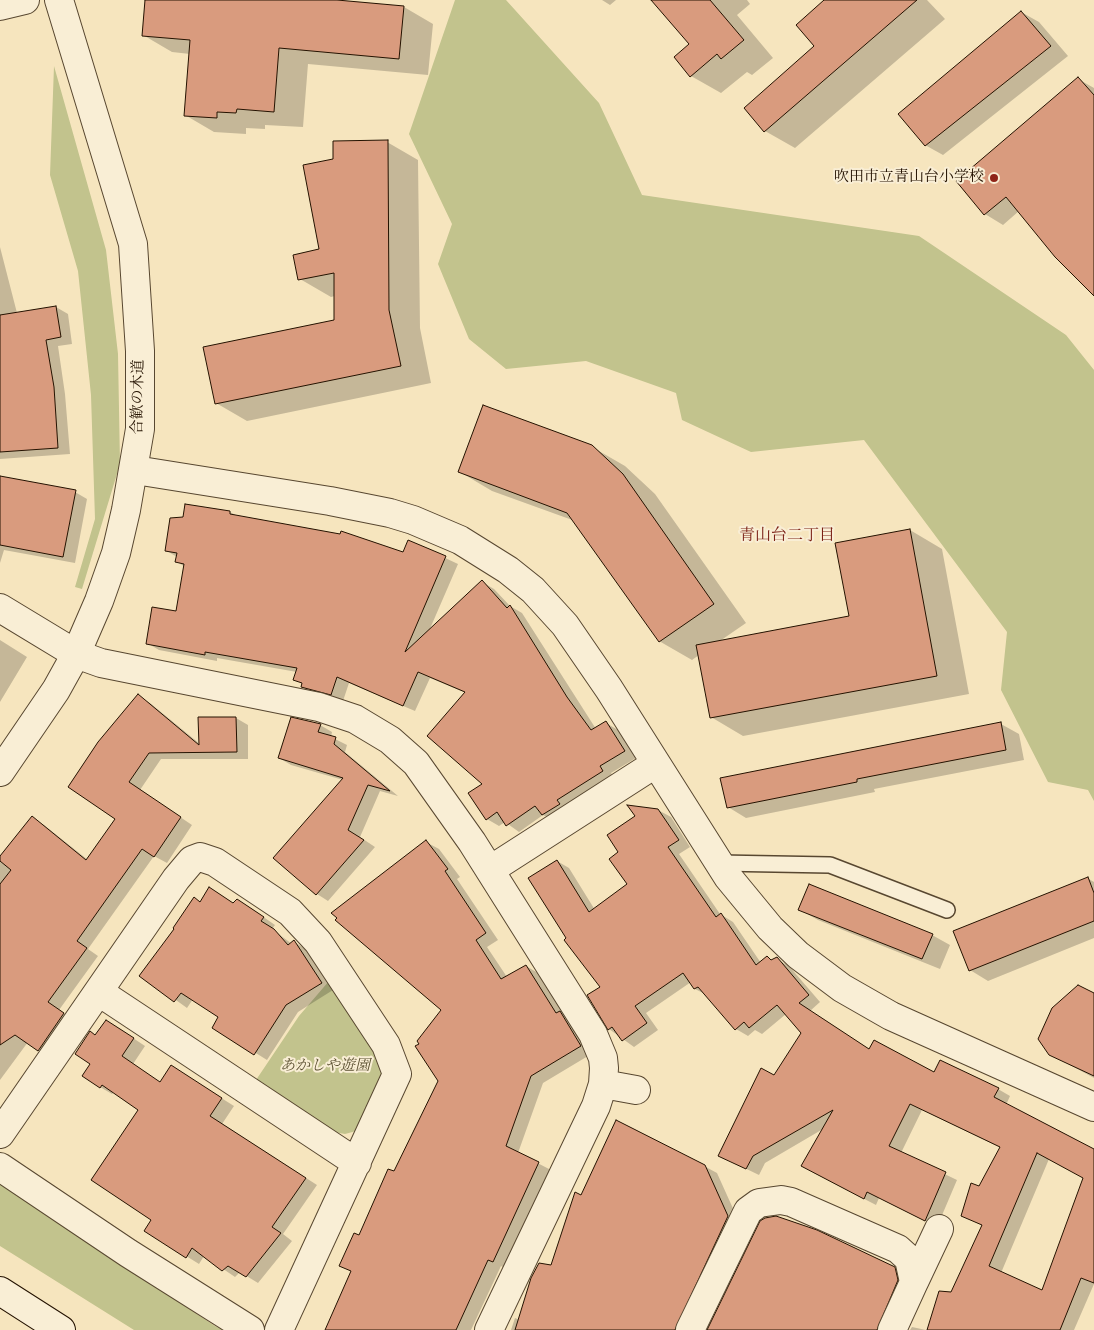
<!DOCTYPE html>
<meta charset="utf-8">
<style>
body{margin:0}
canvas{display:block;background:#f6e5be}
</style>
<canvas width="1094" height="1330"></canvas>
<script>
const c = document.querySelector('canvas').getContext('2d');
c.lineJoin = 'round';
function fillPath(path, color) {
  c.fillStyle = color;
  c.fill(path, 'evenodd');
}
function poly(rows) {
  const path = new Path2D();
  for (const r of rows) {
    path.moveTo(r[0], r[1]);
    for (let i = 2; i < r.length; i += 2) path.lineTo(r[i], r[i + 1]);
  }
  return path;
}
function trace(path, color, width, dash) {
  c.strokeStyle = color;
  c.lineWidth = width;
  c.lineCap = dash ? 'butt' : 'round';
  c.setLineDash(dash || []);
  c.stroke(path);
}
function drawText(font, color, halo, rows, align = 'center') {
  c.font = font + ' "IM FELL Double Pica","Noto Serif JP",serif';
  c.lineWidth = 4;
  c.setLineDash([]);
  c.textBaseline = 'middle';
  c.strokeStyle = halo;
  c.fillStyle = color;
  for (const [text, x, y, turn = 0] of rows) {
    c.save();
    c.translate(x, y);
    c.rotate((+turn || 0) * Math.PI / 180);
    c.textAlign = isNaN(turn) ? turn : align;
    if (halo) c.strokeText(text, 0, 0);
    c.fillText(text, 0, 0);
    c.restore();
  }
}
const green = poly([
 [455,0,506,0,599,103,642,195,919,236,1066,335,1094,370,1094,801,1088,790,1048,782,1001,690,1007,632,864,440,751,452,682,420,676,393,586,361,506,369,469,339,438,264,452,224,409,134],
 [54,66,106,250,118,354,120,464,82,589,75,587,95,519,91,395,78,271,50,175],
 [329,981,371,1047,380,1065,381,1074,356,1131,345,1134,334,1132,256,1080,299,1016],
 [0,1183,215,1326,223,1330,134,1330,0,1246]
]);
const shadow = poly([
 [146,0,323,0,404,7,433,24,428,75,308,64,303,127,265,125,265,129,246,128,246,134,214,132,185,115,190,54,172,52,143,35],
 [602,0,616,0,610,5],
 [656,0,747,0,750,4,737,15,773,58,752,75,747,72,721,93,691,76,691,45],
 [826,0,927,0,945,19,795,148,765,131,816,46],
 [1021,12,1039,22,1068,56,943,155,925,145],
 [1078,79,1094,88,1094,295,1019,211,1003,225,985,214,958,181],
 [387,142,418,160,420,328,431,383,247,421,216,403,336,321,335,296,331,297,300,279,320,250,334,160],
 [0,247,17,313,56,307,68,314,72,344,58,346,65,394,70,454,0,459],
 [592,447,625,466,655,494,746,623,717,643,850,618,910,530,942,549,969,694,743,736,711,717,699,655,692,660,659,641,575,521,492,491,460,472],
 [0,477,75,492,87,499,75,563,4,550,0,563],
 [230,512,239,517,403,554,409,541,458,564,429,631,482,582,494,589,510,606,522,613,596,729,606,723,618,730,636,758,611,773,615,779,554,821,543,815,519,832,505,822,499,826,487,819,484,784,466,693,430,678,415,711,349,683,343,701,314,694,302,687,303,684,295,679,297,672,217,658,217,661,159,650,147,643,177,612,185,567,176,561,177,557,167,551],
 [0,640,27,657,0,702],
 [138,696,150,703,200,744,236,718,248,725,248,759,161,759,140,790,192,825,167,863,154,856,88,949,98,956,59,1010,75,1021,51,1057,28,1042,0,1080,0,857,33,818,44,825,88,860,117,818],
 [1001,724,1019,734,1024,760,874,789,875,792,746,818,728,807],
 [320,725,332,732,331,737,347,745,345,752,398,796,380,791,360,837,375,847,328,901,317,894,343,780,291,765,279,758],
 [658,810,671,817,690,847,679,854,720,914,733,922,761,963,767,958,773,961,777,959,789,966,820,1002,810,1011,870,1050,935,1074,998,1089,1010,1096,1006,1105,1094,1155,1094,1284,1074,1330,929,1330,952,1293,983,1226,963,1216,1001,1148,922,1110,901,1153,957,1180,937,1227,879,1198,876,1205,814,1173,823,1129,765,1163,759,1175,732,1162,774,1076,803,1033,786,1014,762,1034,755,1030,748,1036,736,1029,707,995,695,989,691,982,646,1013,658,1030,634,1047,609,1029,601,987,568,939,557,861,569,868,595,910,629,885,620,852],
 [1049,1159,1085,1178,1043,1292,1001,1273],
 [426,842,439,849,460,877,457,879,498,940,487,947,507,977,526,966,538,973,564,1015,572,1020,593,1053,543,1083,518,1153,551,1170,506,1269,501,1266,471,1330,326,1330,352,1272,341,1265,360,1236,394,1173,439,1081,421,1044,442,1010],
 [1087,878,1094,882,1094,938,988,981,970,970],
 [200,903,234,904,249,907,275,925,272,929,292,944,294,942,306,949,333,990,298,1012,267,1060,214,1027,220,1017,193,999,187,1008,141,975],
 [800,910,932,935,950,945,940,969,818,920],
 [1094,994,1094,1078,1050,1054],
 [118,1028,145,1046,133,1064,161,1083,183,1074,234,1106,222,1124,317,1185,283,1234,292,1241,258,1283,240,1272,235,1277,204,1256,199,1264,146,1231,153,1220,140,1110,114,1092,112,1094,100,1087,92,1064,96,1037],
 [704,1166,717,1173,740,1224,688,1330,511,1330,515,1318,520,1320,552,1267,582,1196],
 [894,1268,907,1275,892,1330,709,1330],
 [912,1327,926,1330,910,1330]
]);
const building = poly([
 [145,0,337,0,404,6,399,59,279,48,274,112,237,109,236,113,217,112,217,118,184,116,190,40,142,36,145,0],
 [651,0,710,0,744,40,721,59,717,54,690,77,674,57,689,44,651,0],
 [824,0,917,0,764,132,744,108,814,46,796,25,824,0],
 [1021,11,1051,46,925,146,898,114,1021,11],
 [1078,77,1094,95,1094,296,1055,257,1006,197,984,215,956,181,1078,77],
 [388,140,389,310,401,366,215,404,203,347,334,320,334,273,298,280,293,255,319,249,303,165,333,159,333,141,388,140],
 [56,306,61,337,46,340,54,387,58,448,0,452,0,315,56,306],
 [483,405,592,445,623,474,714,604,659,642,567,513,458,472,483,405],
 [0,476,76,490,63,557,0,545,0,476],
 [185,504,230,511,230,514,340,534,341,531,403,552,408,540,446,556,405,652,482,580,507,608,510,605,567,697,591,730,606,721,625,751,600,766,603,771,557,800,560,804,542,815,535,806,506,826,497,812,486,820,468,793,482,784,427,736,465,692,418,672,403,706,337,677,331,695,301,687,302,683,293,680,297,668,205,652,205,655,146,644,152,607,176,611,184,564,175,562,177,553,165,551,170,518,183,517,185,504],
 [910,529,937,676,710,718,696,645,849,616,835,543,910,529],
 [138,694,199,745,198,717,236,717,237,752,149,753,129,782,181,817,154,857,142,849,77,941,87,948,48,1002,64,1013,38,1051,15,1035,0,1045,0,884,11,870,0,861,0,856,32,816,86,860,115,819,68,787,98,742,138,694],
 [291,717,321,724,318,732,336,737,334,744,390,791,368,785,348,830,364,840,316,895,273,858,343,778,278,758,291,717],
 [1001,722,1006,750,857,779,857,782,727,808,720,778,1001,722],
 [627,805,658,809,679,840,668,847,716,917,721,913,756,965,767,956,771,960,777,957,809,995,799,1003,869,1049,874,1040,934,1072,940,1060,999,1088,994,1097,1094,1149,1094,1283,1081,1278,1060,1330,927,1330,939,1291,951,1292,982,1225,961,1216,971,1183,979,1186,1000,1147,910,1104,889,1146,946,1172,925,1221,867,1192,864,1199,801,1166,833,1110,753,1156,746,1169,718,1156,761,1068,774,1075,801,1033,777,1005,749,1028,744,1022,735,1030,698,987,694,989,683,973,635,1006,647,1023,622,1041,612,1027,608,1030,587,995,600,987,564,940,566,938,528,878,557,860,589,912,627,884,609,859,618,852,607,835,635,816,627,805],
 [1037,1153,1083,1178,1042,1290,989,1266,1037,1153],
 [426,840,448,869,445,871,486,933,476,940,501,979,526,965,556,1013,560,1011,581,1046,531,1076,506,1146,539,1162,493,1262,488,1260,456,1330,325,1330,351,1271,339,1266,354,1233,359,1235,388,1169,394,1171,438,1081,415,1046,419,1044,417,1041,441,1010,335,920,337,918,331,913,426,840],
 [1088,877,1094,893,1094,921,969,971,953,931,1088,877],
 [809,884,933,934,922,959,798,910,809,884],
 [209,887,233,903,237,899,264,917,261,921,274,929,288,945,294,940,322,983,286,1005,254,1055,212,1028,218,1017,181,993,174,1002,139,976,174,929,173,928,194,897,200,902,209,887],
 [1078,985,1094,993,1094,1076,1049,1055,1038,1039,1052,1008,1078,985],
 [106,1020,134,1038,122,1056,160,1082,171,1065,222,1098,210,1116,306,1178,272,1227,281,1233,246,1277,228,1266,222,1271,192,1248,186,1258,144,1231,151,1220,91,1180,138,1110,102,1085,100,1088,82,1076,90,1064,75,1054,90,1031,95,1035,106,1020],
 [616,1120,705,1165,728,1216,675,1330,515,1330,531,1278,539,1263,551,1265,575,1192,581,1195,616,1120],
 [776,1216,817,1230,895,1267,898,1280,877,1330,707,1330,760,1221,765,1218,776,1216]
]);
const service = poly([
 [719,863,830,865,947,910]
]);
const minor = poly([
 [0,6,25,0],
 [135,470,330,501,390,513,413,520,460,540,508,570,533,590,565,625,609,689,728,877,770,928,798,955,842,988,891,1016,1094,1107],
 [0,608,76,654,101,663,319,707,355,719,390,740,416,763,472,842,593,1034,603,1058,604,1068,603,1084,596,1106,489,1330],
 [490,870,655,764],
 [99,992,357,1163],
 [603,1084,636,1090],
 [0,1134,176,879,192,860,200,857,215,862,290,912,318,942,386,1045,397,1074,279,1330],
 [0,1167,128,1253,250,1330],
 [914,1282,939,1229],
 [690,1330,748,1211,759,1203,781,1200,791,1202,898,1249,909,1259,914,1282,892,1330]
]);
const tertiary = poly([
 [0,772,56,690,76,654,99,601,116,553,126,510,140,429,140,351,133,244,59,0]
]);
const secondary = poly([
 [0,1291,61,1330]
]);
const markers = [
 [994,178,5,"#8f2418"]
];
const poiNames = [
 ["吹田市立青山台小学校",984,178]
];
const streetNames = [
 ["合歓の木道",139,397,-89]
];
const parkNames = [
 ["あかしや遊園",325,1067]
];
const neighbourhoodNames = [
 ["青山台二丁目",787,537]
];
fillPath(green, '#c2c38d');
fillPath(shadow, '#0003');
fillPath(building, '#d99b7e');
trace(building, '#241200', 1);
trace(service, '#584730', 18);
trace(minor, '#584730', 30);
trace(tertiary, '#584730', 30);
trace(secondary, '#241200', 30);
trace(service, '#f9eed5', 15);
trace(minor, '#f9eed5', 28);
trace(tertiary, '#f9eed5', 28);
trace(secondary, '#f9eed5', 28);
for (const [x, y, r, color] of markers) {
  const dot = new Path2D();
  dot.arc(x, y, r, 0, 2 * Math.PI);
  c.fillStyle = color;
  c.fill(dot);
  trace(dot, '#f9eed5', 2);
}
drawText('15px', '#241200', '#f9eed5', poiNames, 'right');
drawText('15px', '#241200', '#f9eed5', streetNames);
drawText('italic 15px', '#5b5031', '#f9eed5', parkNames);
drawText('16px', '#7a1f14', '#f9eed5', neighbourhoodNames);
</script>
